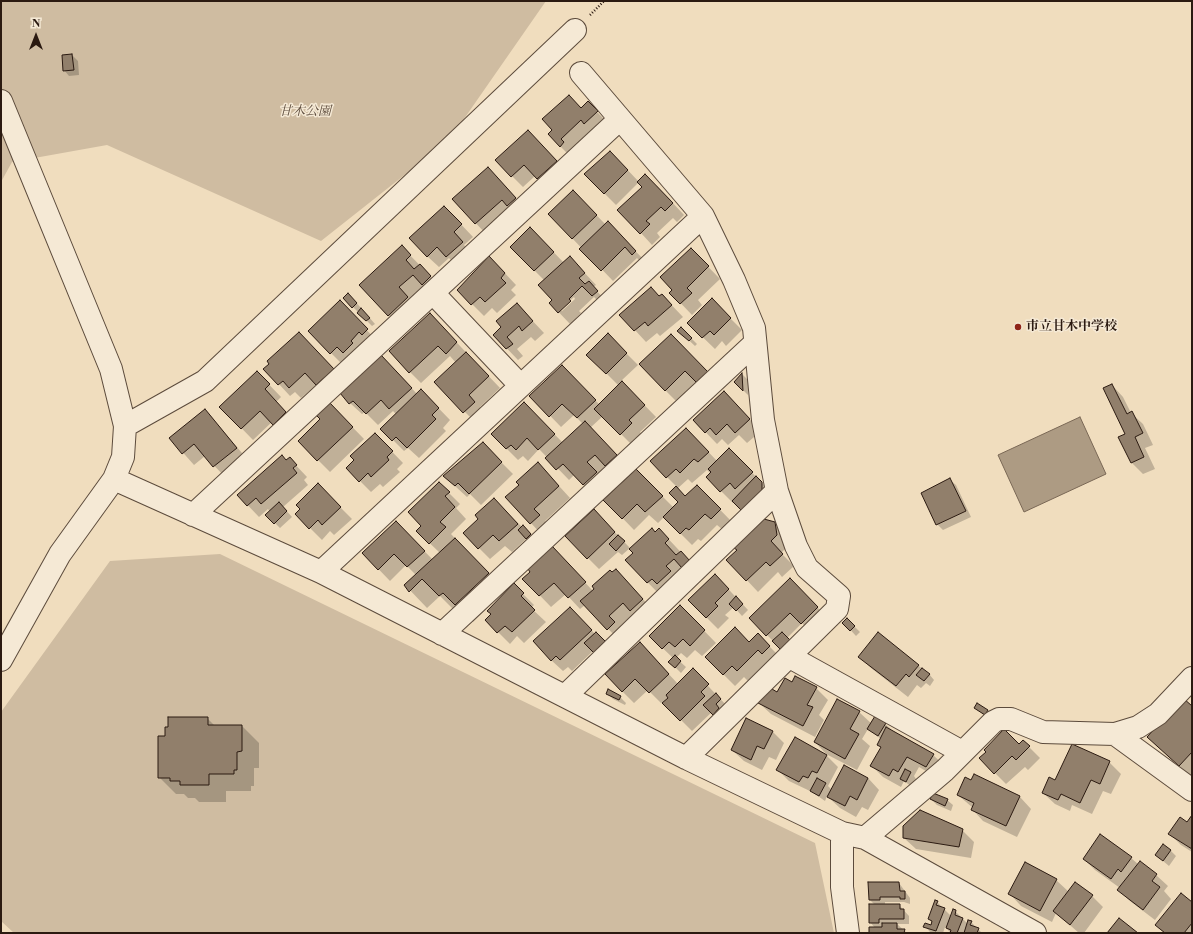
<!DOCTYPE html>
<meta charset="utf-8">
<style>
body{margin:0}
#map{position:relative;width:1193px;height:934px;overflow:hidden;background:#f0ddbe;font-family:"Libre Bodoni",serif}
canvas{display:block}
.frame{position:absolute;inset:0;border:2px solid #2b1a11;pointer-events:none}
.north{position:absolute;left:16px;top:16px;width:40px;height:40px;-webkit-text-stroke:3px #f5e9d5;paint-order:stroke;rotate:0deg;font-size:11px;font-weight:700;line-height:16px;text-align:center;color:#2b1a11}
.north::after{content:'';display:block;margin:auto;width:14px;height:18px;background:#2b1a11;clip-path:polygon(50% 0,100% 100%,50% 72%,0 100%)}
</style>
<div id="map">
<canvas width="1193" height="934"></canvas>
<div class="frame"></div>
<div class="north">N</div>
</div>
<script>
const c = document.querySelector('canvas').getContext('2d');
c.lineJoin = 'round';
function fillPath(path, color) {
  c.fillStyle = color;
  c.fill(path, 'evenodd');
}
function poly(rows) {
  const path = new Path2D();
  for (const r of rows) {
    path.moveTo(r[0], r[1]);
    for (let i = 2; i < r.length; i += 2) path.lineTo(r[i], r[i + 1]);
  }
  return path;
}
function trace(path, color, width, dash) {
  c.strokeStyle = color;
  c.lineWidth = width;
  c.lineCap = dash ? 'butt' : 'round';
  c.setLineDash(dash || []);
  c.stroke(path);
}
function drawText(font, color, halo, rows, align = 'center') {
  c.font = font + ' "Libre Bodoni","Noto Serif JP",serif';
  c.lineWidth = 3;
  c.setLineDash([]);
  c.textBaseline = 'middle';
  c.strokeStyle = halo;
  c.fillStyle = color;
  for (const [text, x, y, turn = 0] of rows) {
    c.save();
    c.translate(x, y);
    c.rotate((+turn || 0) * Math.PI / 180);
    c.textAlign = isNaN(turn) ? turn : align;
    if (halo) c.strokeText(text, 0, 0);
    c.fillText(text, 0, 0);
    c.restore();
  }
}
const green = poly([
 [1,1,546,1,450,139,321,241,107,145,12,162,1,182],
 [220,554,815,843,834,933,14,933,1,921,1,712,110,561]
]);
const water = poly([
 [1080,417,1106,474,1024,512,998,455,1080,417]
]);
const shadow = poly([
 [72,55,78,61,79,75,69,76,64,70],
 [588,103,608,123,572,158,560,146,554,130],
 [540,143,568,173,549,190,535,176,523,187,512,176],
 [622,164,639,182,657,186,684,215,677,222,673,218,657,233,660,237,652,245,641,233,643,187,639,182,616,205,585,174],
 [499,180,526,210,487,235,453,199],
 [573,191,606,225,608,223,647,263,644,266,637,258,613,281,549,214],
 [456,219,473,237,464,245,473,254,458,268,449,258,439,267,427,256],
 [542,240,564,263,581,269,596,285,593,287,608,303,604,307,594,297,579,311,581,313,570,324,550,303,554,301,544,280,534,270],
 [574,297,575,299,562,311,560,310],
 [402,247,442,288,400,327,360,285],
 [691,249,720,279,698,300,702,305,692,315,671,293,674,290],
 [501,269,516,285,511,290,516,295,497,313,492,308,484,316,458,290],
 [662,295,683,317,660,336,657,333,646,342,621,315],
 [354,300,375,324,372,326,353,307],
 [712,300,742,330,726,346,722,341,715,349,688,323],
 [340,302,378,342,342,364,309,331],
 [528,316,544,333,535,341,531,337,517,349,523,356,518,360,494,335],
 [441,326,500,388,480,407,486,414,476,423,435,382,456,363,450,356,421,383,410,372],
 [681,328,697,344,695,346,679,331],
 [608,335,638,365,621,381,656,417,640,432,643,436,633,446,603,416,590,428,627,467,618,477,607,466,598,474,607,484,595,496,574,475,569,480,539,449,528,461,523,456,518,460,492,434,524,403,563,443,583,424,574,415,561,427,531,396,561,366,599,404,619,386,588,355],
 [671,335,718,384,677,402,665,390],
 [310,345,344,381,328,396,317,384,301,398,295,392,290,396,265,369],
 [393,368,417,394,421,390,450,420,443,428,446,431,419,458,408,448,404,451,382,429,396,414,393,411,378,425,365,412,362,414,350,403],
 [257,372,281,397,276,402,297,424,285,436,272,422,253,440,221,407],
 [742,374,748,380,748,395,735,382],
 [1112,385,1123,397,1131,413,1143,424,1153,445,1145,448,1155,469,1143,474,1132,463,1126,434],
 [329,403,364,439,330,472,299,441,321,419],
 [735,404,761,431,747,443,739,435,728,445,722,439,717,444,694,420],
 [205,410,248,460,226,478,205,456,194,465,170,438],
 [375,434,403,463,397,469,400,472,383,487,380,484,371,492,347,468],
 [697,440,717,461,729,449,767,488,767,496,733,503,707,477,711,474,707,470,692,483,688,479,677,489,685,497,697,486,732,522,723,530,717,525,701,541,698,539,692,545,664,517,658,523,649,515,634,530,605,500,636,470,674,508,680,502,670,493,677,487,667,477],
 [483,444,513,474,481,505,470,494,467,497,444,476],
 [290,459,307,477,304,480,308,485,283,507,292,517,280,528,267,515,270,512,268,509,259,517,238,495],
 [549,475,570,498,545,521,551,527,542,535,507,497],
 [950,480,956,485,971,517,943,530,937,524],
 [439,483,460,504,456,508,466,519,451,534,505,591,473,622,460,609,457,613,440,596,427,608,405,585,416,575,406,565,390,581,363,553,396,522,433,560,440,553,417,531,423,526],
 [318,485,352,519,334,535,330,531,322,540,296,514],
 [505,511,536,540,532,544,527,538,512,552,505,546,490,559,479,548],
 [605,522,630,548,622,555,618,552,599,569,588,558],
 [775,523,786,535,788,546,781,553,794,566,782,577,778,572,758,592,728,560],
 [659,529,692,564,659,594,626,560],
 [563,559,593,591,627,582,654,611,619,640,585,605,580,609,566,594,551,607,524,579],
 [715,575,748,610,742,616,734,607,725,615,729,618,718,629,689,600],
 [790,580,829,619,813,635,802,623,787,638,787,655,750,618],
 [514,585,534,605,531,608,546,622,524,643,517,636,510,644,486,620],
 [680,606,716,643,702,656,695,650,687,658,681,653,676,658,686,667,681,673,670,662,673,658,650,636],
 [847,619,860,632,856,636,844,623],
 [582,620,595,634,593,651,572,671,568,667,563,671,551,660],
 [878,634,929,674,934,680,930,686,926,683,921,688,917,685,908,697,871,668,860,657],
 [758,635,781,658,749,682,744,677,735,686,706,657,749,643],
 [651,655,678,684,693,670,726,705,719,719,712,712,692,731,663,702,661,703,648,690,634,703,622,691],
 [792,683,816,688,828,700,819,715,824,720,815,737,771,714,759,703,778,694],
 [607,693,620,697,626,703,625,705,613,699],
 [975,708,987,711,992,717,990,720],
 [1192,708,1192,776,1191,777,1160,748],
 [859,712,872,724,885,724,891,729,890,731,933,755,945,766,938,778,919,767,914,776,916,779,912,787,904,781,901,787,883,777,872,766,882,748,878,744,881,739,868,729,862,739,870,746,857,770,826,754,815,742],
 [207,718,215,726,242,726,259,743,259,768,254,768,254,786,251,786,251,791,226,791,226,802,199,802,195,798,188,798,184,794,176,794,159,777,166,737],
 [772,731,784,743,776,760,769,757,762,770,744,761,732,750],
 [1023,741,1040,758,1028,770,1025,767,1006,784,980,758,1019,745],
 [826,755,838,767,828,786,832,790,868,778,879,790,868,810,862,807,856,817,840,808,827,796,825,801,812,792,789,781,777,769],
 [1109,762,1121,774,1111,794,1103,791,1092,814,1072,805,1070,811,1055,804,1043,793,1056,781],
 [975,776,1020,797,1031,809,1017,837,983,821,972,809,973,808,958,795,972,781],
 [931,799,947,800,953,805,951,811,937,805],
 [1192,817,1192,852,1181,845,1170,834,1188,824],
 [962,830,974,842,971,858,916,849,904,838],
 [1170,850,1176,856,1169,866,1156,855],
 [1131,858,1138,864,1156,875,1168,886,1164,891,1171,899,1155,920,1130,901,1119,890,1120,888,1095,870,1084,859],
 [1056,880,1069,892,1092,896,1103,907,1084,933,1079,933,1056,913,1052,922,1021,906,1010,894],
 [899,883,910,898,910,904,904,902,885,902,885,905,899,905,909,916,909,924,897,924,907,933,870,933,875,928,870,922,875,905,870,900],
 [937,902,951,916,955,911,968,924,971,922,982,933,951,933,945,927,943,933,930,932,925,926,931,926,933,923,929,919],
 [1192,903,1192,933,1164,933,1157,925]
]);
const building = poly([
 [72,54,74,70,63,71,62,55,72,54],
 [569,95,581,108,588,101,598,111,584,124,581,120,561,139,564,142,560,147,548,134,552,130,542,119,569,95],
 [528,130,557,161,537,179,524,165,511,177,495,160,528,130],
 [610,151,628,170,604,194,584,174,610,151],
 [488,167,516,198,507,206,502,200,475,224,452,199,488,167],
 [645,174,673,203,665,211,661,207,646,221,650,224,640,234,617,210,642,187,637,182,645,174],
 [573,190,597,215,572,239,548,214,573,190],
 [444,206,462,224,454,232,463,242,446,257,437,247,427,257,409,238,444,206],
 [608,221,636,251,632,255,625,247,601,271,579,249,608,221],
 [530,227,554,252,534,271,510,247,530,227],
 [402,245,411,255,406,260,414,269,420,264,431,276,422,285,413,275,399,287,408,297,388,316,359,285,402,245],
 [691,248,709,266,687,288,692,293,680,304,669,293,672,290,660,277,691,248],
 [489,256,505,273,501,278,506,283,485,302,480,297,471,305,457,290,489,256],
 [570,256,585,273,579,278,585,284,589,281,598,291,592,296,582,286,569,299,571,301,558,313,549,303,552,300,538,285,570,256],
 [651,287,659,296,662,294,672,305,648,326,645,322,634,331,619,315,651,287],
 [348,293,357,303,352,308,343,298,348,293],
 [712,298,731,318,714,335,710,331,702,338,687,323,712,298],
 [340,300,368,329,362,335,359,332,351,341,353,343,343,353,337,347,330,354,308,331,340,300],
 [517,303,533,321,522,331,519,326,507,337,513,344,506,349,493,335,501,327,496,321,517,303],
 [361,308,370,318,366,321,357,313,361,308],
 [430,313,457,342,446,354,438,346,409,373,389,351,430,313],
 [681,327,692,338,689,341,677,331,681,327],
 [299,332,334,369,316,385,305,373,289,388,283,381,278,385,263,369,269,364,267,361,299,332],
 [608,333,627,353,606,374,586,355,608,333],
 [671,334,708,372,697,383,685,371,665,391,639,364,671,334],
 [466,352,489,376,469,395,475,402,463,413,434,382,466,352],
 [381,355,412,388,389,409,381,400,366,414,353,401,349,404,340,393,381,355],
 [562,365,596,400,577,418,562,404,549,417,529,396,562,365],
 [257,371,270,384,265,389,286,412,273,425,260,411,241,429,219,407,257,371],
 [742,373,743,391,734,382,742,373],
 [622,381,645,405,629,420,632,423,620,435,594,409,622,381],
 [1112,384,1127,414,1132,411,1143,433,1135,437,1144,457,1131,463,1118,437,1125,434,1103,388,1112,384],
 [421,389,439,408,432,415,436,419,407,448,396,437,392,441,380,429,421,389],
 [724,391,750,419,735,433,727,424,716,435,710,428,705,433,693,420,724,391],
 [329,402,353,427,317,461,298,441,320,419,316,415,329,402],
 [524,402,555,434,538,450,527,438,516,450,511,445,506,449,491,434,524,402],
 [205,409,237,448,213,467,194,444,182,454,169,438,205,409],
 [585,421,617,455,605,466,595,455,587,462,597,472,583,485,563,464,556,470,545,458,585,421],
 [686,428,709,452,698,462,694,459,680,473,676,469,666,478,650,461,686,428],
 [375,433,393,451,387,457,389,460,371,477,368,473,359,482,346,468,354,460,350,456,375,433],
 [483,442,502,462,469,494,458,483,455,486,443,476,483,442],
 [729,448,753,472,735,489,730,483,720,492,706,477,711,472,708,469,729,448],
 [282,455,286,460,290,457,297,465,293,468,297,473,261,504,256,498,247,506,237,495,282,455],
 [538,462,559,486,534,509,540,515,530,524,505,497,519,485,516,482,538,462],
 [636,469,663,496,645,512,637,504,622,519,603,500,636,469],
 [756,476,762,482,762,490,742,511,732,501,756,476],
 [950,478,966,511,936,525,921,493,950,478],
 [439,482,450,492,445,496,455,507,440,522,446,527,429,544,416,531,421,526,408,512,439,482],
 [318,483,341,507,322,525,318,520,309,529,295,514,300,509,296,505,318,483],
 [697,485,721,509,711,519,705,514,689,530,686,528,680,534,663,517,678,502,669,493,676,486,685,496,697,485],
 [494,498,518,524,499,541,493,535,478,549,463,533,478,519,475,515,494,498],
 [279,502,287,511,274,524,265,515,279,502],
 [594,509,615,532,587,559,565,536,594,509],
 [764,519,775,522,777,535,771,541,783,554,770,566,766,562,746,581,726,560,737,550,734,548,764,519],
 [396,521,425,551,407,567,394,554,378,570,362,553,396,521],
 [523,525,531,534,526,539,518,530,523,525],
 [652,528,655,532,659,528,669,539,665,543,676,555,681,551,690,561,682,568,674,559,666,566,671,571,657,584,652,579,647,583,625,560,633,553,629,549,652,528],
 [618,535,625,541,616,551,609,544,618,535],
 [455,538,489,573,455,605,443,593,439,596,422,579,409,592,404,585,455,538],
 [552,546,586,582,568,598,554,583,539,596,522,579,530,572,528,569,552,546],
 [616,569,643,599,630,611,623,603,609,616,615,622,607,630,580,601,594,589,592,586,610,570,612,572,616,569],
 [715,574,729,589,715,603,718,606,706,618,688,600,715,574],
 [790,578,818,607,801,624,790,613,766,636,749,618,790,578],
 [514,583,524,593,521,596,535,610,512,632,505,626,497,633,485,620,491,614,487,611,514,583],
 [736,596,743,604,736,611,729,604,736,596],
 [680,605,705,630,690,646,683,639,675,647,669,642,662,649,649,636,680,605],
 [570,607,592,630,560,660,556,656,551,661,533,641,570,607],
 [847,618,855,626,850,631,842,623,847,618],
 [735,627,749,642,758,633,770,646,762,654,758,650,737,671,732,666,723,675,705,657,735,627],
 [596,632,606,642,594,653,584,643,596,632],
 [782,632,791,641,781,650,772,641,782,632],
 [878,632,919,665,909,677,906,674,896,686,858,657,878,632],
 [640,642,669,674,649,693,635,679,622,692,605,674,640,642],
 [675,655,681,661,675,668,668,662,675,655],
 [693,668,709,684,701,692,705,696,680,721,662,703,668,698,666,695,693,668],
 [922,668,930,674,924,681,916,675,922,668],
 [795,676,817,687,807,705,813,707,803,726,758,703,772,689,777,692,785,678,792,682,795,676],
 [608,689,621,696,619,700,606,694,608,689],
 [716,693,721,699,716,704,719,708,713,715,703,705,716,693],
 [1183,698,1192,706,1192,752,1179,766,1147,737,1183,698],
 [837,699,860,711,850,729,859,734,845,759,814,742,837,699],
 [977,703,988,710,985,715,974,708,977,703],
 [875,716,886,723,878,736,867,729,875,716],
 [168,717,208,717,208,725,242,725,242,751,237,752,237,770,234,770,234,774,209,774,209,785,180,785,180,781,170,781,170,778,158,778,158,736,165,736,165,727,168,727,168,717],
 [746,718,773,731,764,749,757,746,751,760,731,750,746,718],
 [886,727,934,754,926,767,907,757,898,772,893,769,889,776,870,766,881,747,877,745,886,727],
 [1004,729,1019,744,1023,740,1030,746,1016,760,1012,756,994,774,979,758,986,752,984,750,1004,729],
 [795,737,827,755,817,773,812,771,808,778,803,776,799,782,776,770,795,737],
 [1072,744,1110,761,1100,784,1091,780,1080,803,1061,794,1058,800,1042,793,1049,777,1055,780,1072,744],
 [844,765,868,778,857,800,850,796,845,806,827,797,844,765],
 [905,769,911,772,906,782,900,779,905,769],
 [974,774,1020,796,1006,826,971,810,974,803,957,795,965,777,971,780,974,774],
 [817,778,826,783,819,796,810,791,817,778],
 [933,793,948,799,945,806,930,799,933,793],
 [920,810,963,829,959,847,903,838,903,826,920,810],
 [1192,815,1192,849,1168,834,1180,817,1187,822,1192,815],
 [1100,834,1132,857,1121,872,1118,869,1111,879,1083,859,1100,834],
 [1163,844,1171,850,1163,861,1155,855,1163,844],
 [1140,861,1157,874,1152,881,1160,887,1143,910,1117,890,1140,861],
 [1025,862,1057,879,1040,911,1008,894,1025,862],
 [868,882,899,882,900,891,905,891,905,899,900,899,900,897,880,897,880,900,869,900,868,882],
 [1075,882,1093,895,1070,925,1053,911,1075,882],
 [1181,893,1192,902,1192,923,1184,933,1165,933,1155,925,1181,893],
 [935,900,938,901,936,905,945,908,936,931,923,927,925,923,931,925,932,921,928,919,935,900],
 [869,904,900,904,900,909,904,909,904,919,879,919,879,923,869,923,869,904],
 [953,909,956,910,955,915,963,918,957,933,950,933,951,930,946,928,953,909],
 [1119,918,1138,933,1107,933,1119,918],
 [968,920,972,921,970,925,979,928,977,933,964,933,968,920],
 [882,923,897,923,897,929,905,929,904,933,869,933,869,927,882,927,882,923]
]);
const path = poly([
 [590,15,604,1]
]);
const minor = poly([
 [581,73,703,216],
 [1,101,111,369,125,426,123,457,114,479,60,554,1,660],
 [433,293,520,385],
 [125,426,205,381,575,30],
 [114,479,321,572,686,758,842,833,865,838,1035,933],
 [193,515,620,119],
 [321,572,703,216,734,280,754,328,763,420,777,491,796,546,807,568,839,596,837,609,686,758],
 [442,634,755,343],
 [790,657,962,752],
 [565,696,777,491],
 [1115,734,1192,790],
 [842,833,842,887,848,933],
 [865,838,945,770,993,722,999,719,1011,719,1043,732,1115,734,1138,727,1158,714,1192,678]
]);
const markers = [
 [1018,327,4,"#8f2418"]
];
const parkNames = [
 ["甘木公園",305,112]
];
const poiNames = [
 ["市立甘木中学校",1026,327]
];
fillPath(green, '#cfbca1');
fillPath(water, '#ad9b83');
trace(water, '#796755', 1);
fillPath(shadow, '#0003');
fillPath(building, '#917f6b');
trace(building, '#2b1a11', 1);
trace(minor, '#5c4b3c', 24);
trace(path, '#2b1a11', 2.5, [1, 2]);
trace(minor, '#f5e9d5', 22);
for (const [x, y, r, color] of markers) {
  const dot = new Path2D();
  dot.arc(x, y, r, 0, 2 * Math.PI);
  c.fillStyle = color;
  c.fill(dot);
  trace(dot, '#f5e9d5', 1.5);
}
drawText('italic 13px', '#5c4b3c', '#f5e9d5', parkNames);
drawText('bold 13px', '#2b1a11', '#f5e9d5', poiNames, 'left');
</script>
